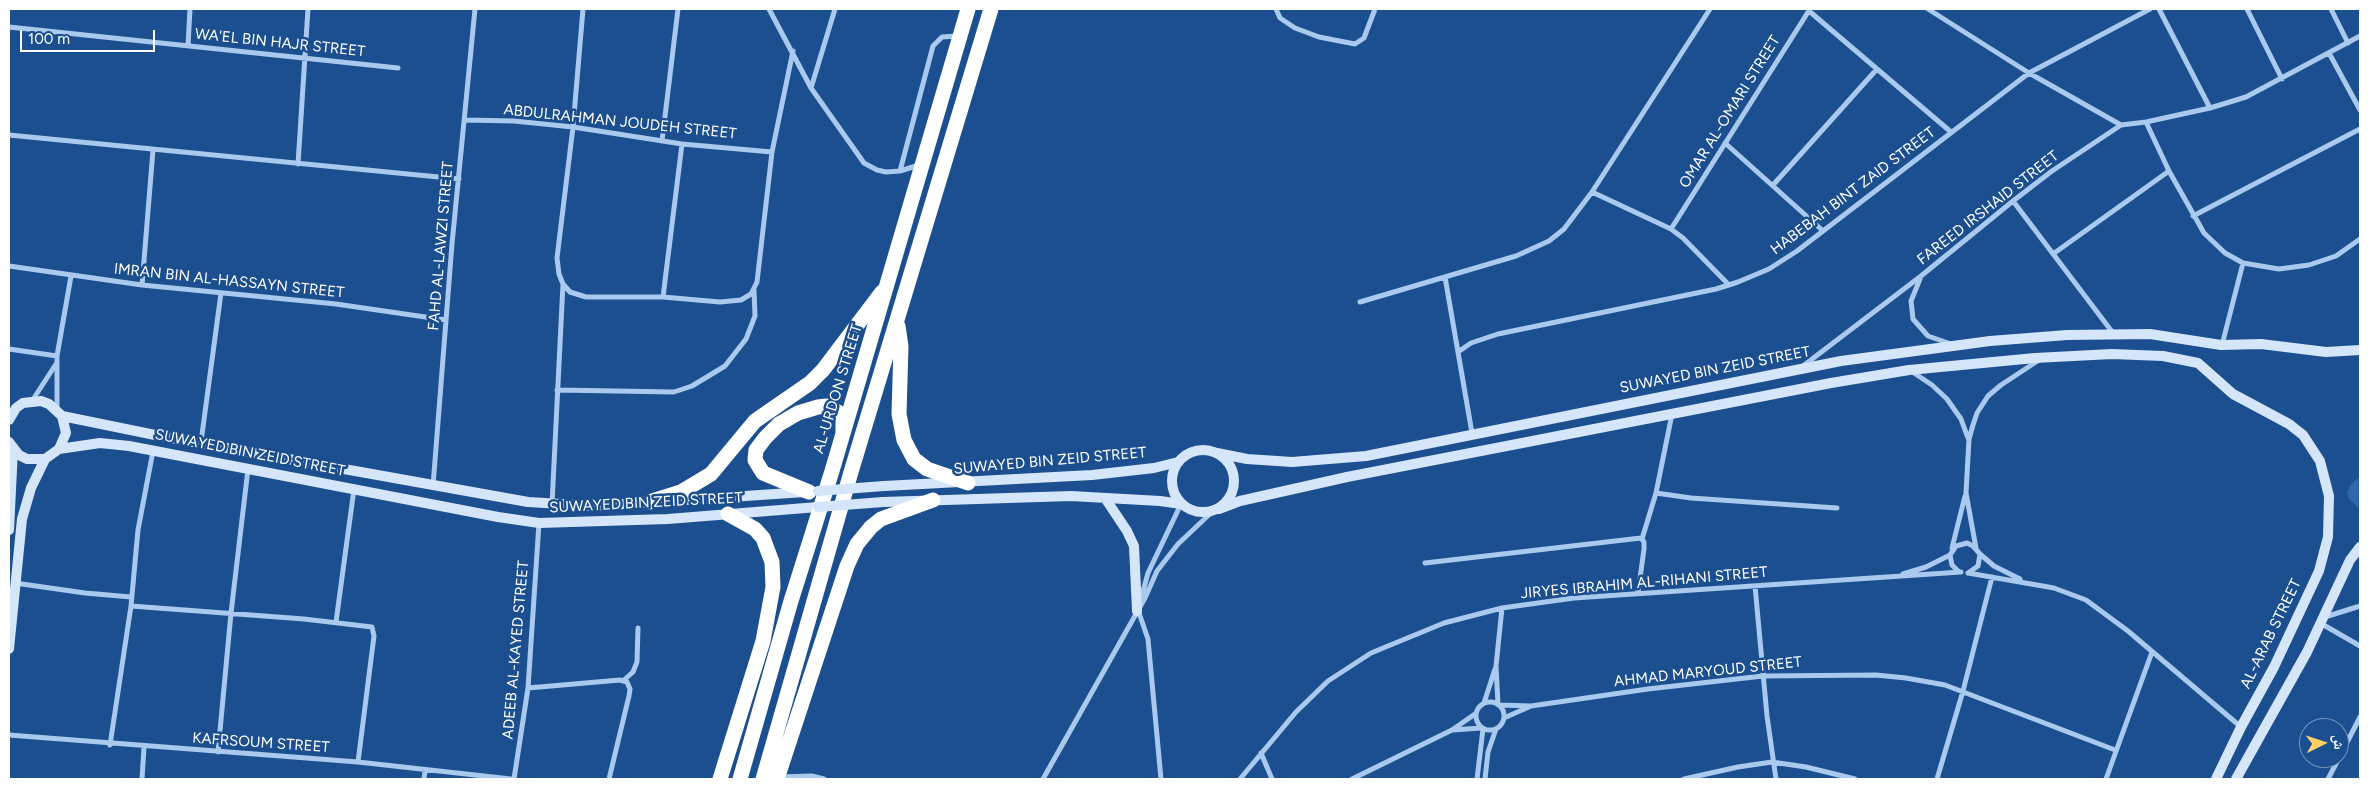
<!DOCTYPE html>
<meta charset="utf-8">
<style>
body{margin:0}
#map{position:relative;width:2369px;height:788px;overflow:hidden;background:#1b4f8f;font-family:Figtree,"Noto Naskh Arabic",sans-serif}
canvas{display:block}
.frame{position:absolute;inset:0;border:10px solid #fff;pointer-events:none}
.north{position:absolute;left:2299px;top:718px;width:50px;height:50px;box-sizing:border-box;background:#1b4f8f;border:1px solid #7695bc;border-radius:50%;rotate:86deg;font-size:14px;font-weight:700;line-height:20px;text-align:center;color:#fff}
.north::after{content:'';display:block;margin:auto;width:18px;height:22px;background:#ffd166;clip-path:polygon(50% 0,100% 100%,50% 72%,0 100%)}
.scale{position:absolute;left:20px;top:30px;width:135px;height:22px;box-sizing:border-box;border:2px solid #fff;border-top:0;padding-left:6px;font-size:15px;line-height:18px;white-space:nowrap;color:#fff;-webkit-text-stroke:4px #1b4f8f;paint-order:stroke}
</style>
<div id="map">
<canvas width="2369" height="788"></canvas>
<div class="frame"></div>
<div class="north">ش</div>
<div class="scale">100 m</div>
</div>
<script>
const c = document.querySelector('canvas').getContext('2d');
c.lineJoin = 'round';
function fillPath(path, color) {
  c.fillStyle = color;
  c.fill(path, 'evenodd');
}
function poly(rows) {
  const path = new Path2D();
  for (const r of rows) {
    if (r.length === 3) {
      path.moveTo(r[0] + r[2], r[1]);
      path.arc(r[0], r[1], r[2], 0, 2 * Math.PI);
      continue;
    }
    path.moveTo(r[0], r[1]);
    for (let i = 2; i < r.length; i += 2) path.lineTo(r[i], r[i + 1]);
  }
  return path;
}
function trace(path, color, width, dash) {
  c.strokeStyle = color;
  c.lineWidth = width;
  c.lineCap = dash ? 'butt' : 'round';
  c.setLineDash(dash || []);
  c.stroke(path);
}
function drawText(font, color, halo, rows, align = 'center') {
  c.font = font + ' Figtree,sans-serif';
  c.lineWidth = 5;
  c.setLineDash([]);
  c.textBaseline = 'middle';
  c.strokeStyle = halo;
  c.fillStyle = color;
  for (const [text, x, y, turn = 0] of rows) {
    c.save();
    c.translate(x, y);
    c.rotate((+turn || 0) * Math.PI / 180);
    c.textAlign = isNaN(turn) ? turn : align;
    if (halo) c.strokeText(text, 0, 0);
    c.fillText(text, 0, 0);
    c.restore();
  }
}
const green = poly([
 [2360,477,2360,509,2349,499,2347,492,2352,483]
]);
const street = poly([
 [583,9,573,127,557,258,559,274,563,284,570,292,586,297,663,297,720,302,741,300,751,294,757,282,772,152,793,51],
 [769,9,811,88,864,163,877,170,886,172,900,171,919,165],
 [1276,9,1280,18,1295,28,1319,37,1355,44,1364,38,1375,9],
 [1928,9,2029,73,2121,125],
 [2159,9,2210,108],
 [2247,9,2282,79],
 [2331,9,2348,43],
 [1809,11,1951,132],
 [9,27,398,68],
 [188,45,190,9],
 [2329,53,2360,110],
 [811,88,835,9],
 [465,120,514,121,573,127,682,144,772,152],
 [2146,122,2169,171,2204,233,2225,253,2243,263,2279,269,2309,265,2336,256,2360,239],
 [9,135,459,179],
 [662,141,678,9],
 [1725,143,1822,230],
 [298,164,308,9],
 [900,171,933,46,942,37,957,36],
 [1773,185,1877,69],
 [1592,192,1671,229,1683,238,1729,285],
 [2013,201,2113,333],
 [2193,216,2360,129],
 [1671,229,1810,9],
 [2053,254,2169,171],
 [9,266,142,285,336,304,446,320],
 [1445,277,1472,433],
 [1920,279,1911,301,1913,319,1928,336,1951,344],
 [142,285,153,150],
 [663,297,682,144],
 [1360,302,1516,256,1549,241,1564,229,1592,192,1710,9],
 [2222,345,2243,263],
 [9,349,57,356],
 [1458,352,1471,343,1498,334,1716,289,1738,282,1769,269,1797,251,2029,73,2150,9],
 [1803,366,1921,276,2013,201,2052,171,2121,125,2146,122,2210,108,2246,97,2360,36],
 [1911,371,1932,385,1947,399,1961,419,1968,438],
 [557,390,674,392,692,386,725,366,746,339,755,316,754,290],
 [32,401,56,364],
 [57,409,57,356,71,276],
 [201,442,221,293],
 [433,486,452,244,475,9],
 [1656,493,1672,414],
 [552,504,563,284],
 [1642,539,1656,493,1691,498,1837,508],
 [1952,548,1965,496],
 [1976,548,1966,493,1969,439,1973,425,1977,413,1988,396,2001,385,2039,360],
 [1425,563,1641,538,1644,542,1644,549,1638,593],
 [1959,572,1952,565,1950,555,1956,546,1967,543,1973,546,1980,554,1994,566,2020,579],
 [1968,573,2054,588,2086,600,2128,631,2241,727],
 [1968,573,1978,566,1980,554],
 [1903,574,1926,567,1950,555],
 [15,583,85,593,131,597],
 [1755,586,1767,716,1776,779],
 [1140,602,1148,573,1181,504],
 [131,606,304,619,372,627,374,636,358,762],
 [1138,610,1148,639,1161,779],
 [2325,617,2360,606],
 [336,622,354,489],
 [2322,624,2360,646],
 [624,680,633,672,637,662,638,628],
 [528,688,620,680,627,682,630,689,629,696,609,779],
 [1490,716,14],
 [1484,703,1495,669],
 [1498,704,1496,666,1502,608],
 [1499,705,1531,706,1648,689,1763,676,1876,675,1906,678,1945,685,2115,750],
 [1504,718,1531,706],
 [1453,730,1481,728],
 [9,735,358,762,511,779],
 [110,745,131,606,138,530,153,451],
 [218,752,231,613,248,469],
 [1261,753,1272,779],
 [2339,758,2360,717],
 [780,777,812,776,824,779],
 [142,779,144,747],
 [424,779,425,771],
 [514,779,528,688,539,523],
 [1043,779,1145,598,1157,571,1178,544,1213,511],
 [1240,779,1296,712,1328,681,1371,653,1444,623,1502,608,1574,598,1961,572],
 [1352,779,1452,730,1475,714],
 [1477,779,1483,729],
 [1485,779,1488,752,1496,729],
 [1684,779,1738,767,1772,762,1806,767,1855,779],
 [1937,779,1963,691,1992,577],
 [2106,779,2152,652],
 [2328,779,2339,758]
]);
const secondary = poly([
 [62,416,160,436,528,502,595,506,805,492],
 [9,420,16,408,23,403,41,401,49,404,62,416,66,433,59,449,45,459,27,459,19,455,9,442],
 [59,449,100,443,129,446,498,517,539,523,668,519,818,507],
 [1203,481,31],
 [1217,453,1247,459,1292,462,1366,456,1841,361,1990,341,2067,335,2150,334,2221,345,2261,344,2326,352,2360,350],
 [884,486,1092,475,1154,468,1178,462],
 [1105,498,1127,531,1134,546,1137,611],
 [883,502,1071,496,1160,501,1181,504],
 [1219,509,1240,501,1347,477,1831,383,1909,370,2035,358,2112,354,2163,356,2198,363,2233,394,2289,424,2303,435,2320,461,2329,496,2328,537,2319,571,2274,667,2241,727,2216,779],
 [9,530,13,449],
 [9,649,22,519,31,488,45,459],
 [2236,779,2307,652,2350,560,2360,547]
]);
const highway = poly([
 [898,326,901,346,899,414,904,440,914,459,927,469,968,483],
 [809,492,763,473,755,460,756,450,765,438,779,424,798,413,818,407,827,406,838,412,843,419,843,431],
 [649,502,681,492,711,474,755,421,810,383,823,370,882,292],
 [720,779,763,641,773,587,772,562,763,538,755,529,728,514],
 [740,779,791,601,832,471,968,9],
 [763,779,851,472,991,9],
 [777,779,847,566,857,544,871,527,881,519,933,500]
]);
const secondaryBridge = poly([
 [818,491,884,486],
 [818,507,883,502]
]);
const streetNames = [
 ["WA'EL BIN HAJR STREET",280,43,6],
 ["OMAR AL-OMARI STREET",1730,112,-58],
 ["ABDULRAHMAN JOUDEH STREET",620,122,6],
 ["HABEBAH BINT ZAID STREET",1853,191,-37],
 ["FAREED IRSHAID STREET",1988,208,-38],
 ["FAHD AL-LAWZI STREET",441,246,-85],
 ["IMRAN BIN AL-HASSAYN STREET",229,281,6],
 ["SUWAYED BIN ZEID STREET",1715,370,-11],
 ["AL-URDON STREET",838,389,-73],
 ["SUWAYED BIN ZEID STREET",250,453,11],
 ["SUWAYED BIN ZEID STREET",1050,461,-5],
 ["SUWAYED BIN ZEID STREET",646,503,-3],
 ["JIRYES IBRAHIM AL-RIHANI STREET",1644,583,-5],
 ["AL-ARAB STREET",2271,634,-64],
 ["ADEEB AL-KAYED STREET",516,650,-85],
 ["AHMAD MARYOUD STREET",1708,672,-6],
 ["KAFRSOUM STREET",261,743,4]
];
fillPath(green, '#2e69ad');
trace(street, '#a9c9ee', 5);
trace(secondary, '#d6e6fa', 10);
trace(highway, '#fff', 15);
trace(secondaryBridge, '#d6e6fa', 10);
drawText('15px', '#fff', '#1b4f8f', streetNames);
</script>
